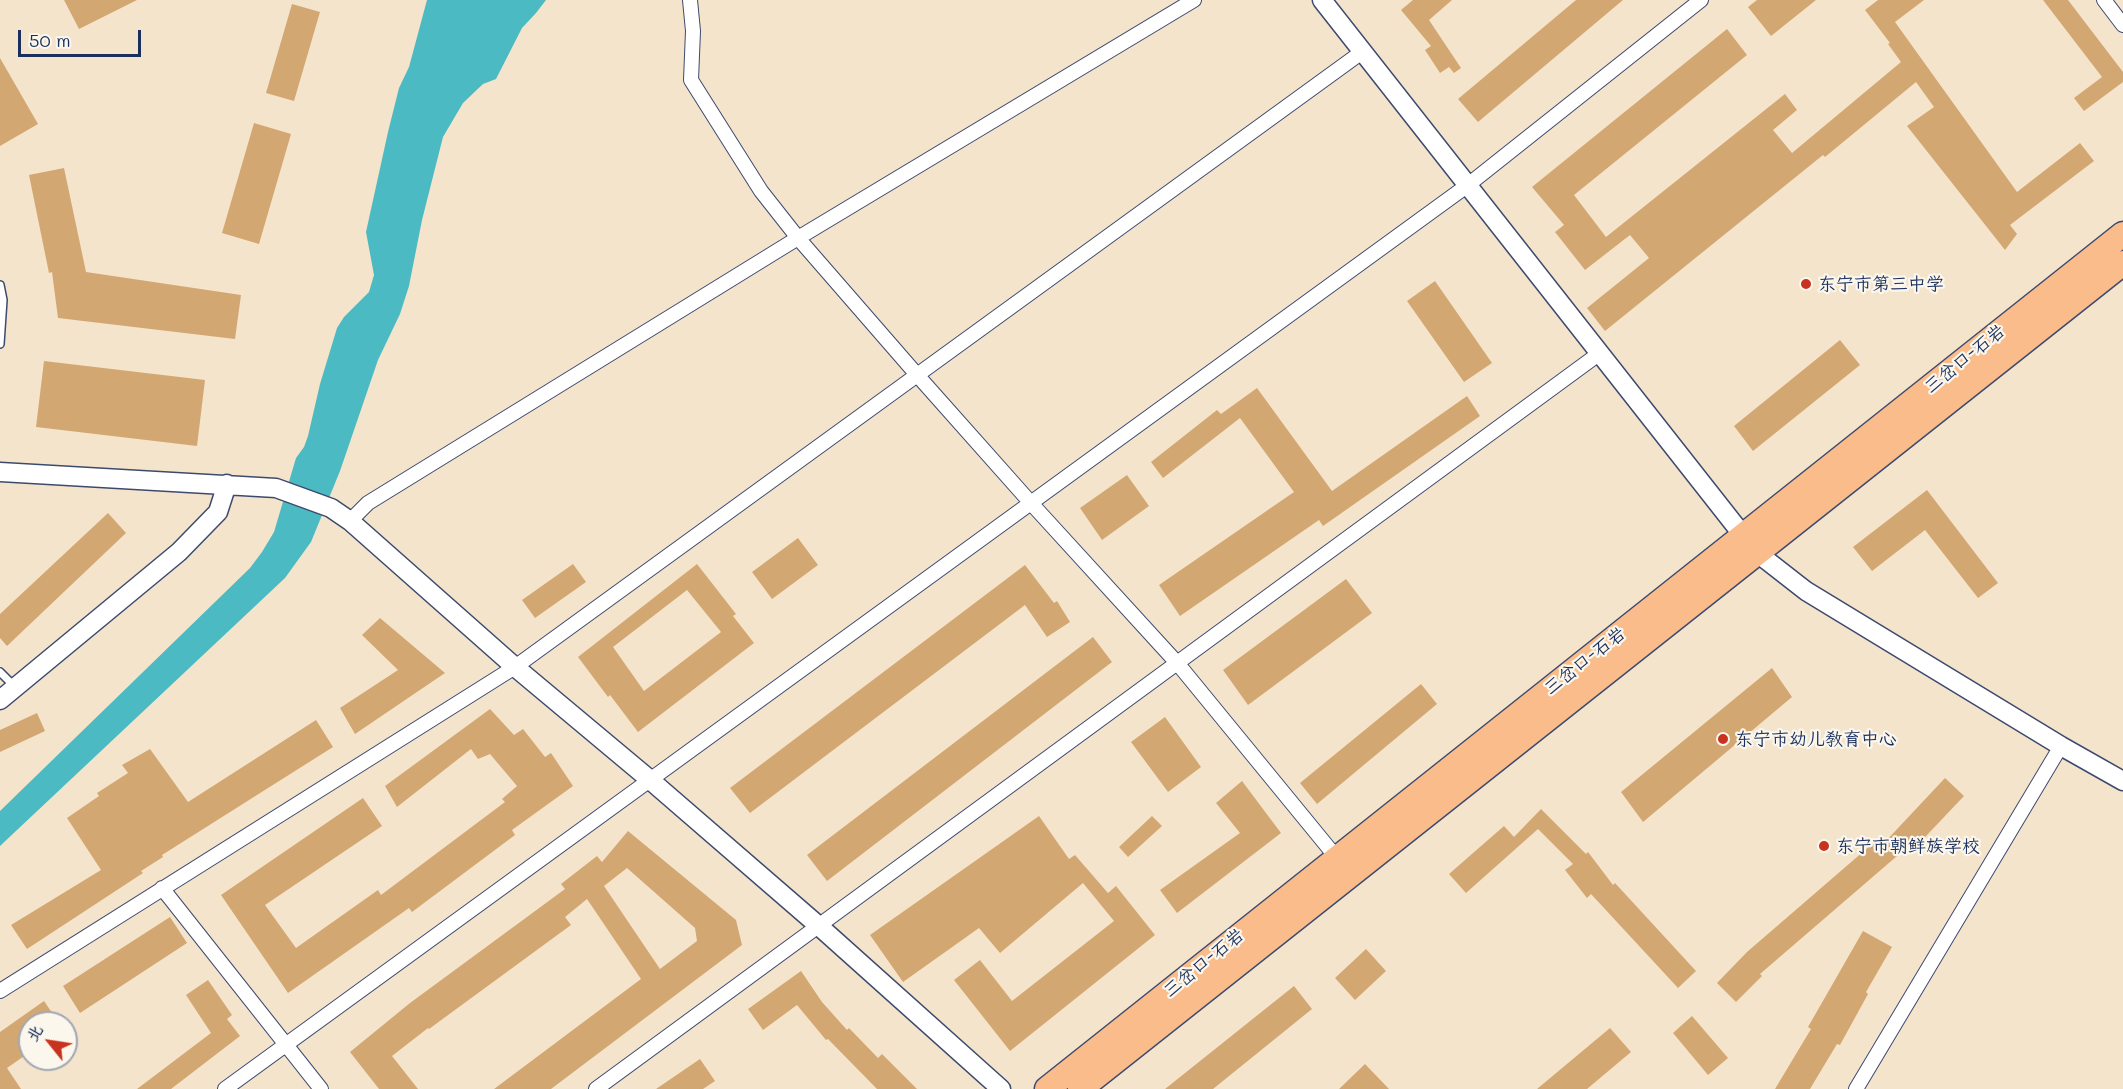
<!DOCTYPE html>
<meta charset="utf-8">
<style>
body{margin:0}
#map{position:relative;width:2123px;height:1089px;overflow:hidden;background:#f5e4cc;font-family:Mali,"LXGW WenKai TC",sans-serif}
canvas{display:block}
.north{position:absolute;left:18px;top:1011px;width:60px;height:60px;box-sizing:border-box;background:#fbf7ec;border:2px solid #a1a7b3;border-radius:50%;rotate:300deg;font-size:16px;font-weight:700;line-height:24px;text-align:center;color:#1b2f5e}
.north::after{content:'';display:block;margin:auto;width:21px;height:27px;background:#c8321e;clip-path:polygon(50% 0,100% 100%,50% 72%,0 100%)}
.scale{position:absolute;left:18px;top:30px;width:123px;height:27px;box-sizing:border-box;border:3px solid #1b2f5e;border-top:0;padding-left:8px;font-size:18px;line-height:21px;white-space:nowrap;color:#1b2f5e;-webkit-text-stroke:4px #fbf7ec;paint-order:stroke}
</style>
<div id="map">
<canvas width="2123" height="1089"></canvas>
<div class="north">北</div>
<div class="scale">50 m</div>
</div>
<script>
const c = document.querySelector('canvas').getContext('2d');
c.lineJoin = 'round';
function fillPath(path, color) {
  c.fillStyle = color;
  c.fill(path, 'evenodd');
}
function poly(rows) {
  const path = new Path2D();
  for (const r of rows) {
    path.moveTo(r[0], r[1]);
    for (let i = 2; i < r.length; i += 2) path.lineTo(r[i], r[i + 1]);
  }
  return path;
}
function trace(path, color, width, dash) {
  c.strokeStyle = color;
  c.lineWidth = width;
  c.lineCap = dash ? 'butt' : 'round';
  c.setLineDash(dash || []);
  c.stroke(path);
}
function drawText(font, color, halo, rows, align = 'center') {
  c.font = font + ' Mali,"LXGW WenKai TC",sans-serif';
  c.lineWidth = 4.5;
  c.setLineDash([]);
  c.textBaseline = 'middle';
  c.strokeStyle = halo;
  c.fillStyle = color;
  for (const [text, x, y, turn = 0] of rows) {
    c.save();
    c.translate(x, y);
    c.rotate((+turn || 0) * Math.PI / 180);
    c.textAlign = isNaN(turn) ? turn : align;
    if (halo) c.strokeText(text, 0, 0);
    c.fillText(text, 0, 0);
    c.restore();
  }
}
const water = poly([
 [427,0,546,0,536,13,522,28,496,79,483,84,463,103,443,137,422,220,409,286,400,314,378,360,340,471,311,542,285,578,0,846,0,811,250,568,262,552,274,532,296,458,304,447,308,436,320,384,337,328,344,317,369,292,374,275,366,232,388,132,399,88,409,67]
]);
const building = poly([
 [64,0,137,0,79,29],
 [1413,0,1452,0,1429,20,1461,68,1454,73,1449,67,1440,73,1425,50,1431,46,1401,10],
 [1576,0,1623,0,1478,122,1458,99],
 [1757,0,1816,0,1771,36,1748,7],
 [1878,0,1924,0,1895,22,2017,192,2080,143,2094,161,2010,225,2017,234,2005,250,1907,126,1934,107,1916,82,1825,157,1823,155,1605,331,1587,308,1649,258,1630,235,1585,270,1555,232,1564,225,1532,187,1727,29,1747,55,1574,195,1606,237,1785,94,1797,110,1773,130,1792,153,1901,62,1888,44,1890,43,1865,10],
 [2043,0,2068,0,2123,72,2123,82,2084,111,2074,98,2102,77],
 [292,4,320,12,294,101,266,93],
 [0,58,38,124,0,146],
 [254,123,291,134,259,244,222,233],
 [64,168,86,272,241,295,235,339,58,318,52,272,49,273,29,175],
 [1435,281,1492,363,1464,382,1407,301],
 [1840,340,1860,365,1753,451,1734,426],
 [44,361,205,380,197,446,36,427],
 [1257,388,1332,491,1467,396,1480,416,1323,526,1319,520,1180,616,1159,585,1294,492,1240,418,1163,478,1151,462,1217,410,1221,414],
 [1127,475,1149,506,1102,540,1080,508],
 [1927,490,1998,583,1978,598,1925,530,1872,571,1853,547],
 [108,513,126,533,7,646,0,638,0,614],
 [798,538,818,565,772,599,752,572],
 [573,564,586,582,535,618,522,600],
 [697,564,736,614,733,616,754,643,638,732,610,695,608,697,578,657],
 [687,590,721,632,644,691,613,647],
 [1025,565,1054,603,1057,601,1070,622,1047,637,1025,605,750,813,730,788],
 [1346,579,1372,613,1248,705,1223,670],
 [380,618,445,673,355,734,340,708,398,670,362,635],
 [1093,637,1112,662,827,881,807,855],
 [1772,668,1792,697,1643,822,1621,792],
 [1421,684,1437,704,1317,804,1300,783],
 [490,709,514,735,523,729,545,757,551,753,573,786,512,830,515,835,412,912,409,908,288,993,221,895,363,798,382,826,265,905,296,948,378,890,381,895,505,802,502,799,517,786,490,754,478,759,471,749,397,807,385,786],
 [37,713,45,731,0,752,0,730],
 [1165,717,1201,767,1168,792,1131,742],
 [316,720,333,747,162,855,163,857,141,871,143,873,27,949,11,925,101,870,67,818,99,796,97,793,128,773,122,765,150,749,188,802],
 [1945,778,1964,796,1909,854,1904,850,1760,974,1762,976,1736,1002,1717,983,1747,952,1879,838,1884,843],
 [1242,781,1281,833,1177,913,1160,890,1240,833,1216,803],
 [1541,809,1586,854,1588,852,1613,885,1615,883,1696,971,1678,988,1591,894,1587,898,1565,870,1573,864,1538,829,1466,893,1449,874,1504,826,1514,837],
 [1039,816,1069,859,1075,855,1108,893,1116,886,1155,935,1010,1051,954,980,980,960,1012,1001,1114,921,1083,883,1000,953,979,928,903,982,870,935],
 [1152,816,1162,826,1128,857,1119,847],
 [628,831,736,920,742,945,551,1089,494,1089,641,979,587,899,565,917,571,925,429,1029,428,1028,392,1056,418,1089,379,1089,350,1052,410,1003,565,889,561,884,597,856,602,862],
 [627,868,695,928,697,941,660,969,604,886],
 [170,917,187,943,80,1013,63,986],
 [1863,931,1892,947,1866,992,1868,994,1840,1045,1837,1044,1810,1089,1775,1089,1811,1029,1808,1027],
 [1366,949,1386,971,1355,1000,1335,978],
 [801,971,822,1002,847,1030,849,1028,878,1058,882,1054,917,1089,877,1089,828,1039,826,1040,797,1005,763,1030,748,1009],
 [208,980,232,1015,227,1019,240,1036,171,1089,137,1089,211,1033,186,995],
 [1294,986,1312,1009,1213,1089,1165,1089],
 [44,1001,59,1023,30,1023,30,1052,7,1068,21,1089,0,1089,0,1032],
 [1692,1016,1728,1058,1708,1075,1673,1033],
 [1610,1028,1631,1052,1587,1089,1537,1089],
 [700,1059,715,1081,703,1089,656,1089],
 [1365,1064,1389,1089,1339,1089]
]);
const service = poly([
 [0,285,3,300,0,344],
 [0,672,15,687]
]);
const minor = poly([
 [690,0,693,31,691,80,761,191,798,238,918,376,1030,502,1178,664,1341,863],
 [2104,0,2123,25],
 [350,521,368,503,798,238,1194,0],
 [162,888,321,1089],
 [0,991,515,667,1362,52],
 [225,1089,1468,185,1701,0],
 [596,1089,1600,353],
 [1856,1089,2061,746]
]);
const tertiary = poly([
 [1322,0,1756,552,1806,591,2061,746,2123,781],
 [0,472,276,488,331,508,350,521,515,667,649,779,820,927,1001,1089],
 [0,700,179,552,218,512,227,484]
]);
const trunk = poly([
 [1047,1089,2123,234],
 [1080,1089,2123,263]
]);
const markers = [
 [1806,284,6,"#c8321e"],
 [1723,739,6,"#c8321e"],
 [1824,846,6,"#c8321e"]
];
const poiNames = [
 ["东宁市第三中学",1818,284],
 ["东宁市幼儿教育中心",1735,739],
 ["东宁市朝鲜族学校",1836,846]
];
const streetNames = [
 ["三岔口-石岩",1965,359,-39],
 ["三岔口-石岩",1585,661,-38],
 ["三岔口-石岩",1204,963,-39]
];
fillPath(water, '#4bbac2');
fillPath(building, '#d3a772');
trace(service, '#3c4a6e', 10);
trace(minor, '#3c4a6e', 16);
trace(tertiary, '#3c4a6e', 21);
trace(trunk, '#3c4a6e', 27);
trace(service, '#fff', 7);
trace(minor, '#fff', 14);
trace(tertiary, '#fff', 18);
trace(trunk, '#f9bc8a', 24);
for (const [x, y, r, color] of markers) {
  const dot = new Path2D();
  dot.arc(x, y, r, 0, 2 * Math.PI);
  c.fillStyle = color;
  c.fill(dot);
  trace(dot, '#fbf7ec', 2);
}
drawText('18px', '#1b2f5e', '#fbf7ec', poiNames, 'left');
drawText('18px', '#1b2f5e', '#fbf7ec', streetNames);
</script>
